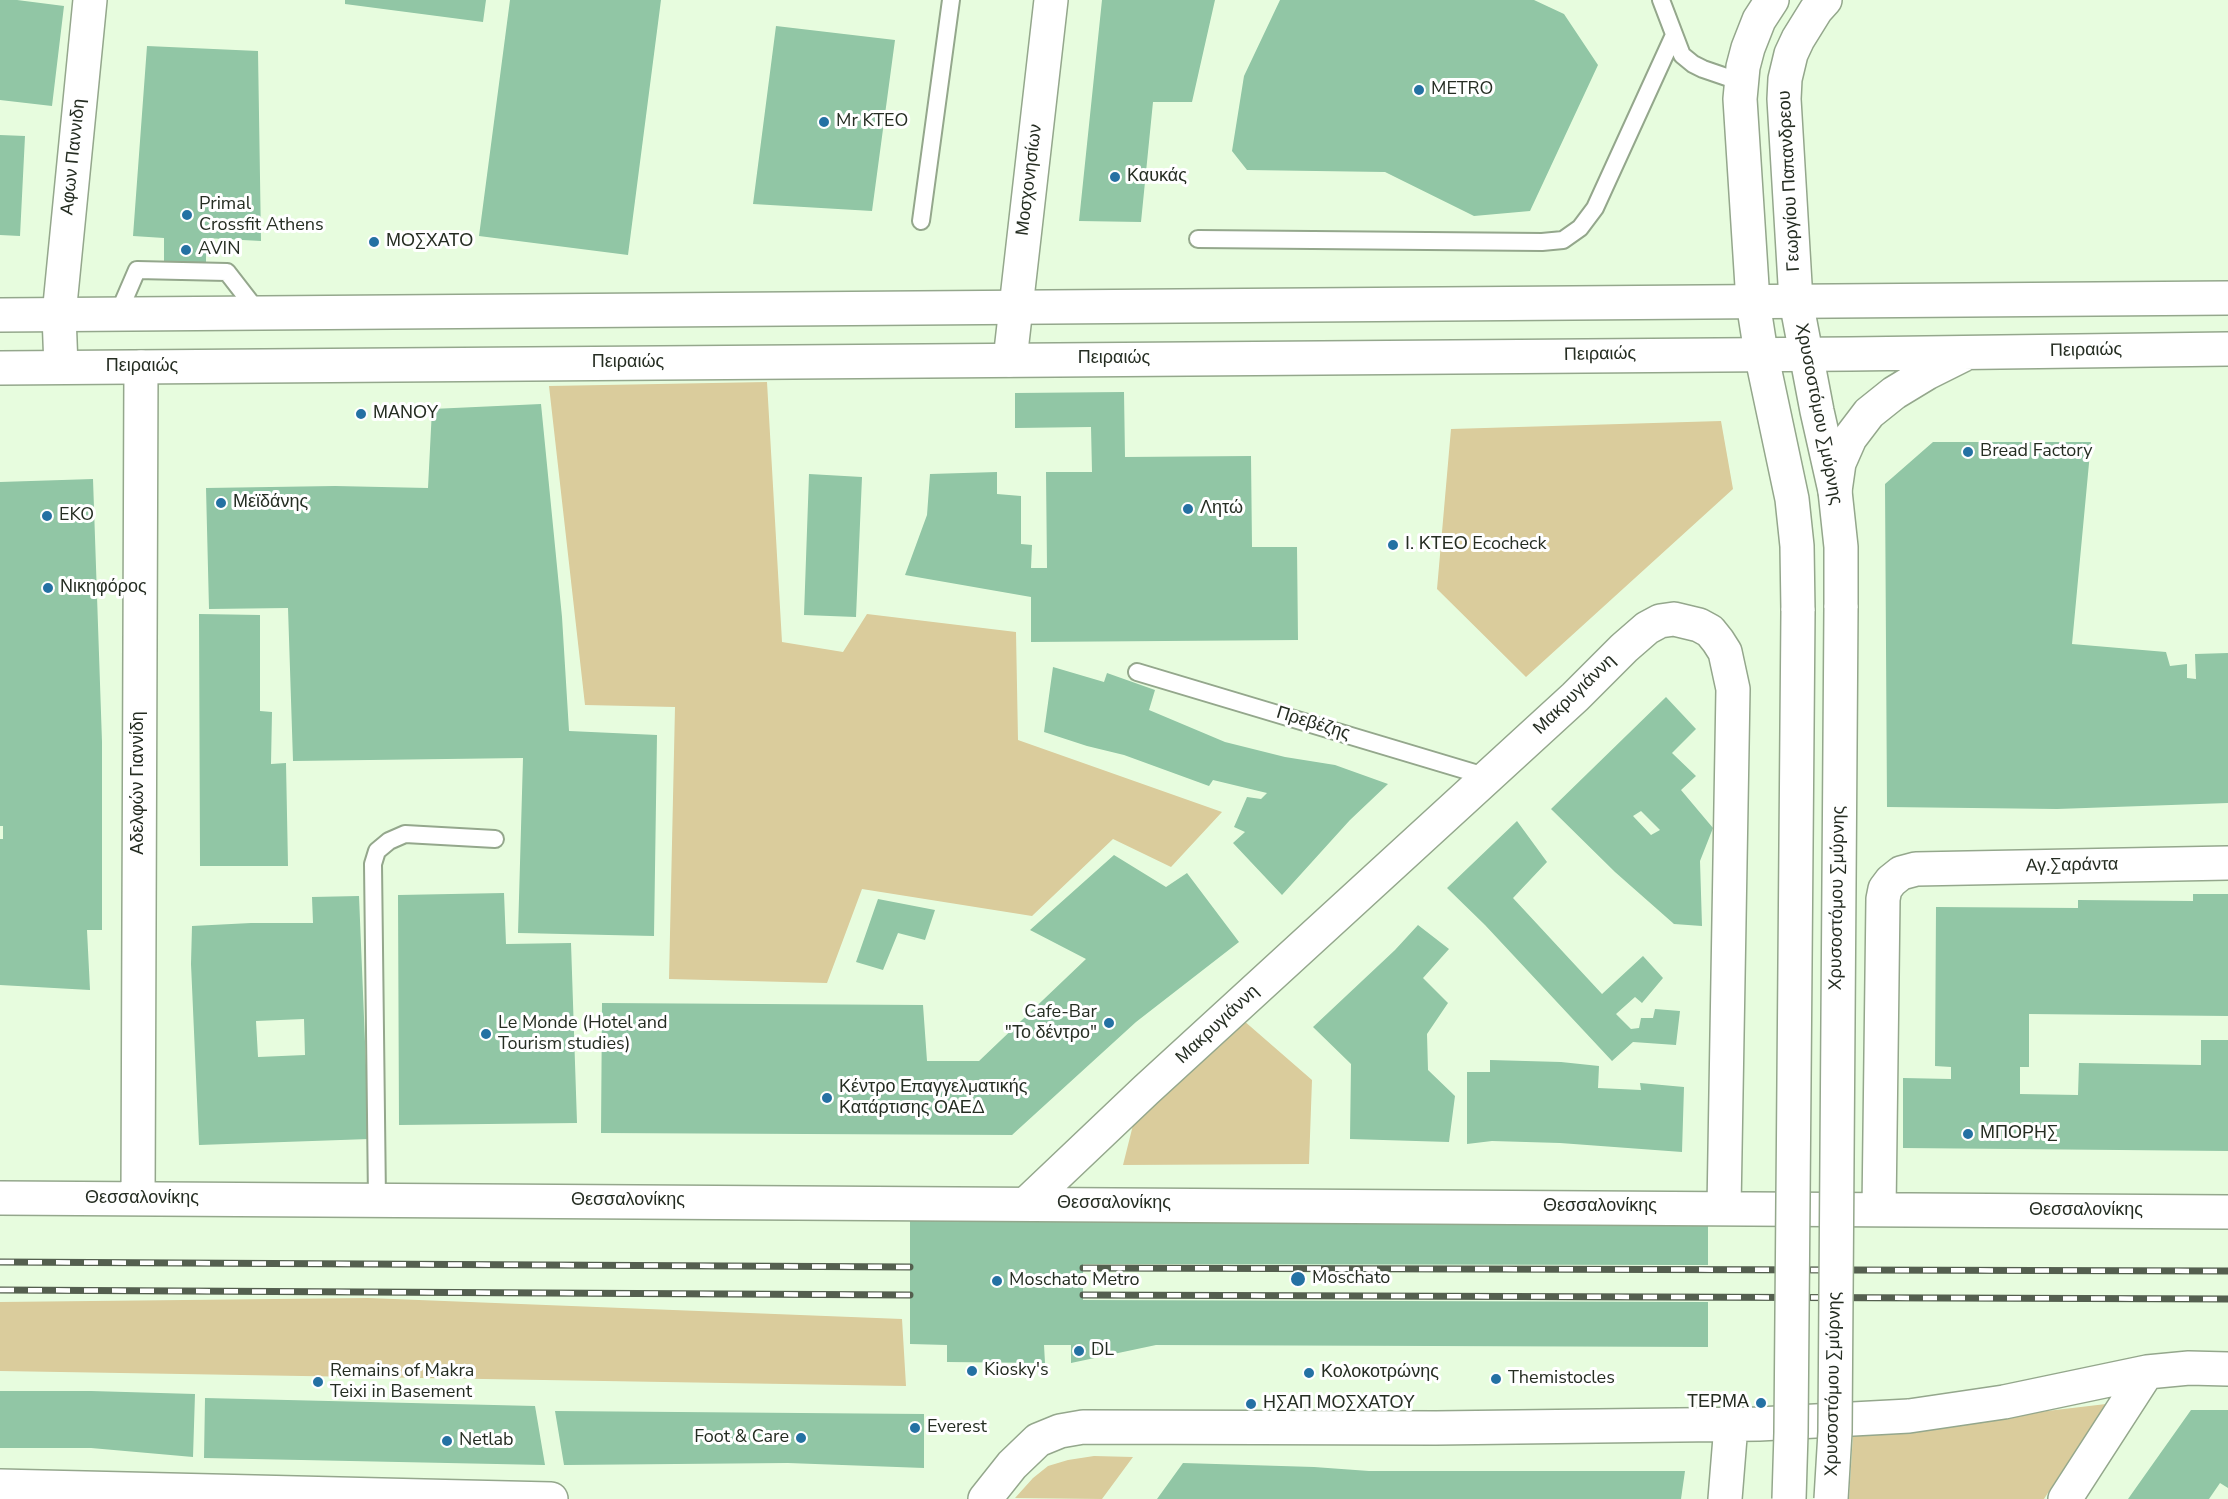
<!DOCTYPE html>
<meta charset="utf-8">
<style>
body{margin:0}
canvas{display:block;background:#e7fcde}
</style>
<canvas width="2228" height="1499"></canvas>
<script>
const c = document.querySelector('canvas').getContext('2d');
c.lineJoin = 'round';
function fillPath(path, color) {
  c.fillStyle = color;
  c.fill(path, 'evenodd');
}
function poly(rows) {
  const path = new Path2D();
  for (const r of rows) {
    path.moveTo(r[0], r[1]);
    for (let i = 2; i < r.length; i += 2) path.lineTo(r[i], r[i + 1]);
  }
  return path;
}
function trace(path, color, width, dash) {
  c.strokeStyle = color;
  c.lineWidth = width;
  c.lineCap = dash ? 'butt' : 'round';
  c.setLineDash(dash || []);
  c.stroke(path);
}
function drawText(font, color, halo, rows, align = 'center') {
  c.font = font + ' "Nunito Sans",sans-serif';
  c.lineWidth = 6;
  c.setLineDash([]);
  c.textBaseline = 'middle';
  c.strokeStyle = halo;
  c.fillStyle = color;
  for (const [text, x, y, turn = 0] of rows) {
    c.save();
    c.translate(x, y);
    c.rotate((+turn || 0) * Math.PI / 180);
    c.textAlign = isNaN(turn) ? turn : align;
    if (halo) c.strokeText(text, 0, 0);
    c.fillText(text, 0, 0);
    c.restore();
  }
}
const green = poly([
 [767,382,782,642,843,652,867,614,1016,632,1018,740,1222,812,1171,867,1113,839,1032,916,862,889,827,983,669,979,675,707,585,705,549,386],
 [1721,421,1733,489,1526,677,1437,589,1451,429],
 [1243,1020,1312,1080,1309,1164,1123,1165,1133,1125],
 [368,1298,902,1319,906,1386,0,1371,0,1302],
 [2106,1404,2044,1499,1849,1499,1853,1434],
 [1094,1456,1133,1457,1102,1499,1015,1498,1033,1478,1048,1466,1068,1460]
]);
const building = poly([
 [0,0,17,0,64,6,52,106,0,100],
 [345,0,486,0,483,22,345,4],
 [510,0,661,0,628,255,479,236],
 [1102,0,1215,0,1192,102,1153,102,1141,222,1079,221],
 [1280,0,1534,0,1564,14,1598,65,1530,211,1474,216,1385,172,1247,170,1232,151,1244,76],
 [776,26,895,40,872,211,753,204],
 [147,46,258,51,261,241,206,238,206,275,164,275,164,238,133,236],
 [0,135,25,136,20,236,0,235],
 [1124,392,1125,457,1251,456,1252,547,1297,547,1298,640,1031,642,1031,597,905,575,927,515,930,474,997,472,997,494,1021,496,1021,544,1032,545,1031,568,1047,568,1046,472,1092,472,1091,427,1015,428,1015,393],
 [541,404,562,617,569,731,657,735,654,936,518,933,523,758,293,761,288,608,209,609,206,488,335,486,428,488,432,409],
 [1933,442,2091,442,2072,644,2166,652,2170,666,2187,664,2187,678,2196,679,2195,654,2228,653,2228,803,2057,809,1887,807,1885,484],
 [809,474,862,477,856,617,804,615],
 [93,479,102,742,102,930,87,930,90,990,0,985,0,839,3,839,3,826,0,826,0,482],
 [199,614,260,615,260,711,272,712,271,764,286,763,288,866,200,866],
 [1053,667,1104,682,1107,673,1155,690,1149,710,1225,742,1285,757,1335,765,1388,784,1350,820,1282,895,1233,843,1245,832,1234,827,1247,797,1261,799,1267,793,1213,780,1209,786,1124,755,1087,746,1044,732],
 [1666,697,1696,729,1672,753,1696,776,1681,790,1713,828,1700,861,1702,926,1674,924,1615,872,1551,809],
 [1641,811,1660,830,1651,835,1633,816],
 [1517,821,1547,862,1513,898,1602,994,1643,956,1663,978,1642,1003,1635,997,1616,1014,1631,1029,1639,1028,1641,1018,1653,1018,1655,1009,1680,1011,1676,1045,1633,1042,1612,1061,1485,925,1447,888],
 [1114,855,1166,887,1187,873,1239,942,1136,1022,1012,1135,601,1133,602,1003,923,1005,927,1061,979,1061,1086,959,1030,930],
 [504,893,506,944,571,943,577,1123,399,1125,398,895],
 [2193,894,2228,894,2228,1016,2029,1014,2029,1067,2020,1067,2020,1094,2078,1095,2079,1063,2201,1065,2201,1040,2228,1040,2228,1151,1903,1148,1903,1078,1951,1079,1951,1067,1935,1066,1936,907,2078,908,2078,900,2193,901],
 [359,896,369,1139,199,1145,191,964,192,926,251,923,313,923,312,897],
 [304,1019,305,1055,258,1057,256,1021],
 [878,899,935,910,925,940,898,933,883,970,856,962],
 [1418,925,1449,949,1423,978,1448,1003,1427,1034,1428,1070,1455,1096,1449,1142,1350,1139,1351,1064,1313,1027,1395,950],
 [1490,1060,1561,1062,1599,1066,1598,1088,1641,1090,1640,1083,1684,1087,1682,1152,1560,1143,1492,1141,1467,1144,1467,1072,1490,1072],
 [910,1217,1708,1220,1708,1265,1083,1264,1083,1300,1708,1302,1708,1347,1156,1345,1071,1363,1071,1345,1044,1345,1045,1363,947,1362,947,1345,910,1344],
 [0,1391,91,1391,195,1394,193,1457,91,1448,0,1448],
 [205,1398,535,1406,545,1465,204,1458],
 [2191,1410,2228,1410,2228,1488,2220,1483,2209,1499,2128,1499],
 [555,1411,924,1414,924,1468,788,1463,564,1465],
 [1183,1463,1314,1467,1369,1471,1685,1471,1681,1499,1157,1499]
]);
const service = poly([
 [1661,0,1682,55,1693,64,1703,69,1741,82],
 [921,221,951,0],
 [1198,239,1542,242,1563,240,1580,228,1595,208,1674,35],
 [118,314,137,270,227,272,258,312],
 [1137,672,1488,777],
 [377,1200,373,864,377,851,389,841,405,834,495,839]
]);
const minor = poly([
 [1010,360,1051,0],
 [61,367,59,315,90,0],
 [0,1198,2228,1212],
 [138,1199,141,367],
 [1026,1204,1146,1090,1575,697,1624,648,1647,628,1660,621,1674,619,1699,625,1710,631,1718,641,1725,652,1733,689,1724,1208],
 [1879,1210,1883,899,1885,889,1891,881,1901,873,1916,869,2228,863],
 [0,1486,551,1499],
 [985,1499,1012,1465,1038,1440,1060,1431,1083,1427,1436,1428,1759,1424,1909,1416,2004,1402,2147,1372,2189,1368,2228,1369],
 [1725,1499,1731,1425],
 [2065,1499,2147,1372]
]);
const tertiary = poly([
 [1796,301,1784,99,1785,79,1791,54,1798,39,1816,10,1825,0],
 [1761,353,1753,302,1740,99,1743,67,1748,48,1759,20,1772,0]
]);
const secondary = poly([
 [1796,301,1817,411,1835,491,1841,547,1841,608],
 [1761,353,1792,499,1797,546,1798,611]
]);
const primary = poly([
 [0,315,2228,298],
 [0,368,1850,354,2228,349],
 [1835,491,1839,463,1850,438,1869,413,1894,393,1927,373,1963,355]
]);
const rail = poly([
 [0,1262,910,1267],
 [1083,1268,2228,1271],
 [0,1290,910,1295],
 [1083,1295,2228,1299]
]);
const secondaryBridge = poly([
 [1789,1499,1791,1433,1798,611],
 [1831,1499,1835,1432,1841,608]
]);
const markers = [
 [1419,90,6,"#2471a3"],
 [824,122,6,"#2471a3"],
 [1115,177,6,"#2471a3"],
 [187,215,6,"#2471a3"],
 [374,242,6,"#2471a3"],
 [186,250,6,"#2471a3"],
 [361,414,6,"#2471a3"],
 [1968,452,6,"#2471a3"],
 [221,503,6,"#2471a3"],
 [1188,509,6,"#2471a3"],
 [47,516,6,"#2471a3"],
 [1393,545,6,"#2471a3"],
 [48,588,6,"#2471a3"],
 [1109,1023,6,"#2471a3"],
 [486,1034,6,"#2471a3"],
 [827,1098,6,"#2471a3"],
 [1968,1134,6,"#2471a3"],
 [1298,1279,8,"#2471a3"],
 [997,1281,6,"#2471a3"],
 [1079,1351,6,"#2471a3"],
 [972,1371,6,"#2471a3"],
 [1309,1373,6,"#2471a3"],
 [1496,1379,6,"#2471a3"],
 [318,1382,6,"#2471a3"],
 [1761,1403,6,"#2471a3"],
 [1251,1404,6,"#2471a3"],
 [915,1428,6,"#2471a3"],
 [801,1438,6,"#2471a3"],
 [447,1441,6,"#2471a3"]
];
const poiNames = [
 ["METRO",1431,90],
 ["Mr KTEO",836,122],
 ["Καυκάς",1127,177],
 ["Primal",199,205],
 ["Crossfit Athens",199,226],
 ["ΜΟΣΧΑΤΟ",386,242],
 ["AVIN",198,250],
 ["ΜΑΝΟΥ",373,414],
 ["Bread Factory",1980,452],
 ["Μεϊδάνης",233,503],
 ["Λητώ",1200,509],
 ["EKO",59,516],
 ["Ι. ΚΤΕΟ Ecocheck",1405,545],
 ["Νικηφόρος",60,588],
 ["Cafe-Bar",1097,1013,"right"],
 ["\"Το δέντρο\"",1097,1034,"right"],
 ["Le Monde (Hotel and",498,1024],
 ["Tourism studies)",498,1045],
 ["Κέντρο Επαγγελματικής",839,1088],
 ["Κατάρτισης ΟΑΕΔ",839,1109],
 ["ΜΠΟΡΗΣ",1980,1134],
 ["Moschato",1312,1279],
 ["Moschato Metro",1009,1281],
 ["DL",1091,1351],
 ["Kiosky's",984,1371],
 ["Remains of Makra",330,1372],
 ["Teixi in Basement",330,1393],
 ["Κολοκοτρώνης",1321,1373],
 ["Themistocles",1508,1379],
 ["ΤΕΡΜΑ",1749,1403,"right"],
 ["ΗΣΑΠ ΜΟΣΧΑΤΟΥ",1263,1404],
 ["Everest",927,1428],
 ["Foot & Care",789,1438,"right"],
 ["Netlab",459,1441]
];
const streetNames = [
 ["Αφων Παννιδη",74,157,-84],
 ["Μοσχονησίων",1030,180,-83],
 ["Γεωργίου Παπανδρεου",1790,181,-93],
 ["Πειραιώς",2086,351,-1],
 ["Πειραιώς",1600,355,-1],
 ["Πειραιώς",1114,359],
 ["Πειραιώς",628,363],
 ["Πειραιώς",142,367],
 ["Χρυσοστόμου Σμύρνης",1818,414,79],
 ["Μακρυγιάννη",1575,695,-44],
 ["Πρεβέζης",1313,724,17],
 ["Αδελφών Γιαννίδη",139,783,-90],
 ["Αγ.Σαράντα",2072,866,-1],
 ["Χρυσοστόμου Σμύρνης",1838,898,-89],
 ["Μακρυγιάννη",1218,1025,-43],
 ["Θεσσαλονίκης",142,1199],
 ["Θεσσαλονίκης",628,1201],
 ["Θεσσαλονίκης",1114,1204],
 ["Θεσσαλονίκης",1600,1207],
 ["Θεσσαλονίκης",2086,1211],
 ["Χρυσοστόμου Σμύρνης",1834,1384,-89]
];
fillPath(green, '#dacc9c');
fillPath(building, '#91c6a5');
trace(service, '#94a78c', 20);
trace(minor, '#94a78c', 36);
trace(tertiary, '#94a78c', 36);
trace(secondary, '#94a78c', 36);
trace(primary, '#94a78c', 36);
trace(service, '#fff', 16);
trace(minor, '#fff', 33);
trace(tertiary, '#fff', 33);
trace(secondary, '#fff', 33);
trace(primary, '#fff', 33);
trace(rail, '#545f4f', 7);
trace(rail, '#fff', 4.5, [14]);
trace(secondaryBridge, '#94a78c', 36, []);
trace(secondaryBridge, '#fff', 33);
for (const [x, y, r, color] of markers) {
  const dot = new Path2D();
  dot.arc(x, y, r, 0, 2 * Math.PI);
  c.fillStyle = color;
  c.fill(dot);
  trace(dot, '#fff', 2);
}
drawText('18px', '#252d22', '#fff', poiNames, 'left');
drawText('18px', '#252d22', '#fff', streetNames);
</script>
